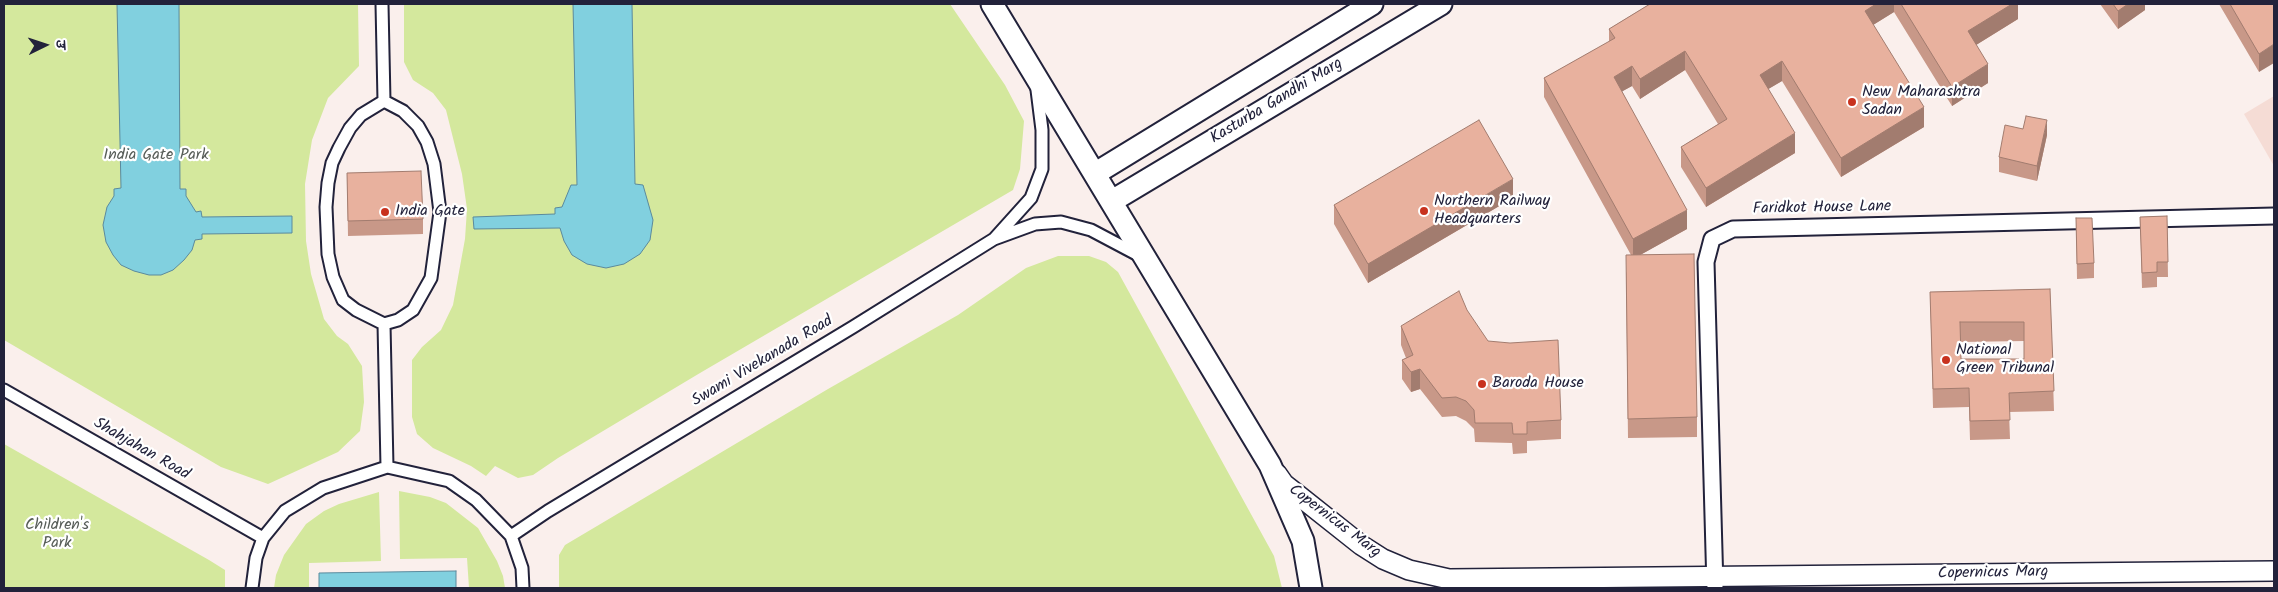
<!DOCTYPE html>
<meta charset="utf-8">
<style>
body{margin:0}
#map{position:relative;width:2278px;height:592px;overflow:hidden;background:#faefec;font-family:Kalam,"Playpen Sans Deva",sans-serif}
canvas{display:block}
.frame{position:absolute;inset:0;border:5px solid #22223b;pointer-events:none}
.north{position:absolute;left:20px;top:20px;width:50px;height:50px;-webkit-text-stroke:4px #fff;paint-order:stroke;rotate:86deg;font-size:14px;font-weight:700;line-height:20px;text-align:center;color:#22223b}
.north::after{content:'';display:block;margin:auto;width:18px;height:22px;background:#22223b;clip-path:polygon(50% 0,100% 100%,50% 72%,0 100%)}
</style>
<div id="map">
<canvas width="2278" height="592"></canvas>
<div class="frame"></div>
<div class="north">उ</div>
</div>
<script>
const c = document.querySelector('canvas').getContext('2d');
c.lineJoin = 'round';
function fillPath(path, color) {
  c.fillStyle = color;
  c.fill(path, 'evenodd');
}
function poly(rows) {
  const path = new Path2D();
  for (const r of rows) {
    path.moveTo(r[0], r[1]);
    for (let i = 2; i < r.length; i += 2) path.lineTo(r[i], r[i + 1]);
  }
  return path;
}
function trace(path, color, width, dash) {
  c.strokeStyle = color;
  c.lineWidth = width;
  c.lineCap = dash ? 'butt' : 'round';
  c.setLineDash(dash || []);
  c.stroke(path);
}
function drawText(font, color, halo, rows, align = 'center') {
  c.font = font + ' Kalam,sans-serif';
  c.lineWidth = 4.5;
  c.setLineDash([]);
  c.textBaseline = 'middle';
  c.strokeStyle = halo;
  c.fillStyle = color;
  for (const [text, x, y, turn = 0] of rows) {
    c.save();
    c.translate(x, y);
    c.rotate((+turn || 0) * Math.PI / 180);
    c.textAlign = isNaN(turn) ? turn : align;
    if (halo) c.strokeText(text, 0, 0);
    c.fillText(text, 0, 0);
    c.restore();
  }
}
const built = poly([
 [2274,96,2274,166,2244,114]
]);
const green = poly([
 [4,4,358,4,359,66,328,98,312,140,305,184,306,241,311,274,324,319,337,336,348,344,362,366,364,402,360,431,338,452,268,484,221,467,4,340],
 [404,4,950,4,1005,85,1024,121,1020,169,1013,190,700,373,558,458,533,475,518,478,495,466,486,476,471,466,433,448,417,434,412,417,412,360,422,347,441,330,453,305,465,239,467,209,462,174,446,110,433,93,413,80,404,62],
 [1058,256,1089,256,1106,262,1118,272,1274,556,1282,588,559,588,559,555,565,545,828,389,958,315,1026,268],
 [4,444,209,560,225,570,225,588,4,588],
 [399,491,430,497,446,503,478,528,497,561,503,576,505,588,469,588,467,558,400,559],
 [379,492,381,561,309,563,309,588,274,588,276,575,284,555,306,524,324,511,339,504]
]);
const water = poly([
 [117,4,179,4,180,189,186,189,186,196,196,212,201,211,202,217,292,216,292,233,202,234,202,239,195,240,192,250,184,260,173,270,161,275,149,275,134,271,121,265,113,255,106,242,103,225,107,207,114,196,114,189,121,188,117,4],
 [573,4,632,4,635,184,643,185,653,220,650,240,640,254,624,264,606,268,587,264,572,255,564,241,560,228,474,229,473,217,555,214,555,208,562,207,571,185,577,185,573,4],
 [456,571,456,588,319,588,319,573,456,571]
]);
const pedestrian = poly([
 [382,4,384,101],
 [384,101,403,111,418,126,427,142,434,164,440,212,431,278,413,310,398,320,384,324,356,310,343,300,333,277,328,254,326,207,328,183,332,163,339,148,350,128,361,115,384,101],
 [995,238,1031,198,1042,169,1042,130,1037,90],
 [384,324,387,467],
 [4,390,263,538],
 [511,536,548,511,853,327,994,239,1035,224,1061,222,1091,230,1142,257],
 [252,588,256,558,263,538,285,511,323,488,387,467,449,481,476,500,511,536,522,568,523,588]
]);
const minor = poly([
 [1715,588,1706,262,1712,239,1733,229,2274,216]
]);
const tertiary = poly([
 [1277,474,1284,484,1298,495,1361,545,1383,559,1409,570,1449,579,2274,571]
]);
const secondary = poly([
 [992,4,1270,465,1303,541,1311,588],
 [1096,173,1372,4],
 [1112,201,1441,4]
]);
const wall = poly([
 [1647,4,2018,4,2018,19,1976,45,1988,83,1952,106,1894,12,1873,25,1924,127,1841,177,1782,81,1768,89,1795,153,1706,207,1681,167,1681,147,1718,124,1685,70,1640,99,1632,86,1622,91,1687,229,1640,255,1697,417,1697,437,1628,438,1626,274,1631,255,1544,97,1544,78,1609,42,1609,29,1648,5],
 [2100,4,2145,4,2145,10,2118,29],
 [2219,4,2274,4,2259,72],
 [2023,129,2047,135,2037,181,1999,172,1999,157],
 [347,173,423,219,423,234,348,236],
 [1513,198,1368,283,1334,224,1334,205],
 [2167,216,2168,277,2157,277,2157,287,2142,288,2140,217],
 [2076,218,2094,263,2094,278,2077,279],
 [2050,289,2054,411,2009,412,2010,439,1970,440,1969,407,1933,408,1930,292],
 [2024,341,2024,359,1961,359,1961,342],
 [1401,326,1488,341,1561,420,1561,439,1527,441,1527,453,1513,454,1512,443,1475,442,1474,429,1466,421,1456,416,1442,417,1420,389,1411,392,1402,379,1402,360,1406,358,1401,345]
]);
const shadedWall = poly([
 [1876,4,1894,4,1894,12,1865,30,1865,11],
 [2012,4,2018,4,2018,19,1968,50,1968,31],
 [2128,4,2145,4,2145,10,2118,29,2118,11],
 [2274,44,2274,63,2259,72,2259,54],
 [1685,51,1685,70,1640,99,1640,79],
 [1782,61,1782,81,1760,94,1760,75],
 [1988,64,1988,83,1952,106,1952,87],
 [1632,66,1632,86,1614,96,1614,77],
 [1924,107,1924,127,1841,177,1841,158],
 [2047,120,2047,135,2037,181,2037,166],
 [1795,133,1795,153,1706,207,1706,188],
 [1513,179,1513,198,1368,283,1368,264],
 [1687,210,1687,229,1633,259,1633,239],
 [1420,369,1420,389,1411,392,1411,372]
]);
const building = poly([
 [1650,4,1876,4,1865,11,1924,107,1841,158,1782,61,1760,75,1795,133,1706,188,1681,147,1727,119,1685,51,1640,79,1632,66,1614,77,1687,210,1633,239,1544,78,1615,38,1609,29,1650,4],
 [1901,4,2012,4,1968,31,1988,64,1952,87,1901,4],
 [2113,4,2128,4,2118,11,2113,4],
 [2230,4,2274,4,2274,44,2259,54,2230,4],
 [2026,116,2047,120,2037,166,1999,157,2005,125,2023,129,2026,116],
 [1479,120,1513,179,1368,264,1334,205,1479,120],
 [421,171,423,219,348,221,347,173,421,171],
 [2167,216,2168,262,2157,262,2157,272,2142,273,2140,217,2167,216],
 [2076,218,2092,218,2094,263,2077,264,2076,218],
 [1694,254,1697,417,1628,419,1626,255,1694,254],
 [2050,289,2054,391,2009,393,2010,420,1970,421,1969,388,1933,389,1930,292,2050,289],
 [1960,322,2024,322,2024,359,1961,359,1960,322],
 [1459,291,1467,310,1488,341,1510,343,1558,340,1561,420,1527,422,1527,434,1513,434,1512,423,1475,423,1474,410,1466,401,1456,397,1442,398,1420,369,1411,372,1402,360,1413,355,1401,326,1459,291]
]);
const markers = [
 [1852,102,5,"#c8321e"],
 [1424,211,5,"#c8321e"],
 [385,212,5,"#c8321e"],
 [1946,360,5,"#c8321e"],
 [1482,384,5,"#c8321e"]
];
const poiNames = [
 ["New Maharashtra",1862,93],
 ["Sadan",1862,111],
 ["Northern Railway",1434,202],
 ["Headquarters",1434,220],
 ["India Gate",395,212],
 ["National",1956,351],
 ["Green Tribunal",1956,369],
 ["Baroda House",1492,384]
];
const streetNames = [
 ["Kasturba Gandhi Marg",1277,102,-31],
 ["Faridkot House Lane",1822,209,-1],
 ["Swami Vivekanada Road",763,362,-31],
 ["Shahjahan Road",141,450,30],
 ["Copernicus Marg",1334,522,37],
 ["Copernicus Marg",1993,574,-1]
];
const parkNames = [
 ["India Gate Park",156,156],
 ["Children's",57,526],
 ["Park",57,544]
];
fillPath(built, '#f5dcd5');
fillPath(green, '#d4e89d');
fillPath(water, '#81d0df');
trace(water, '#5b8a9d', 1);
trace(pedestrian, '#22223b', 15);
trace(minor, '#22223b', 19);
trace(tertiary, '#22223b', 22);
trace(secondary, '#22223b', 25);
trace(pedestrian, '#fff', 11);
trace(minor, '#fff', 15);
trace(tertiary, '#fff', 19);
trace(secondary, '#fff', 21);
fillPath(wall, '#c89888');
fillPath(shadedWall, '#a27c6f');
fillPath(building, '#e8b19e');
trace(building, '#a27c6f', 1);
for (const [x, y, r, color] of markers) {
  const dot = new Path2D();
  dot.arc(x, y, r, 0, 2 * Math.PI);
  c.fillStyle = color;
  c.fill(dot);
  trace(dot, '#fff', 2);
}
drawText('16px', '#22223b', '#fff', poiNames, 'left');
drawText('16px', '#22223b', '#fff', streetNames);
drawText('16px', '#575d58', '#fff', parkNames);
</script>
